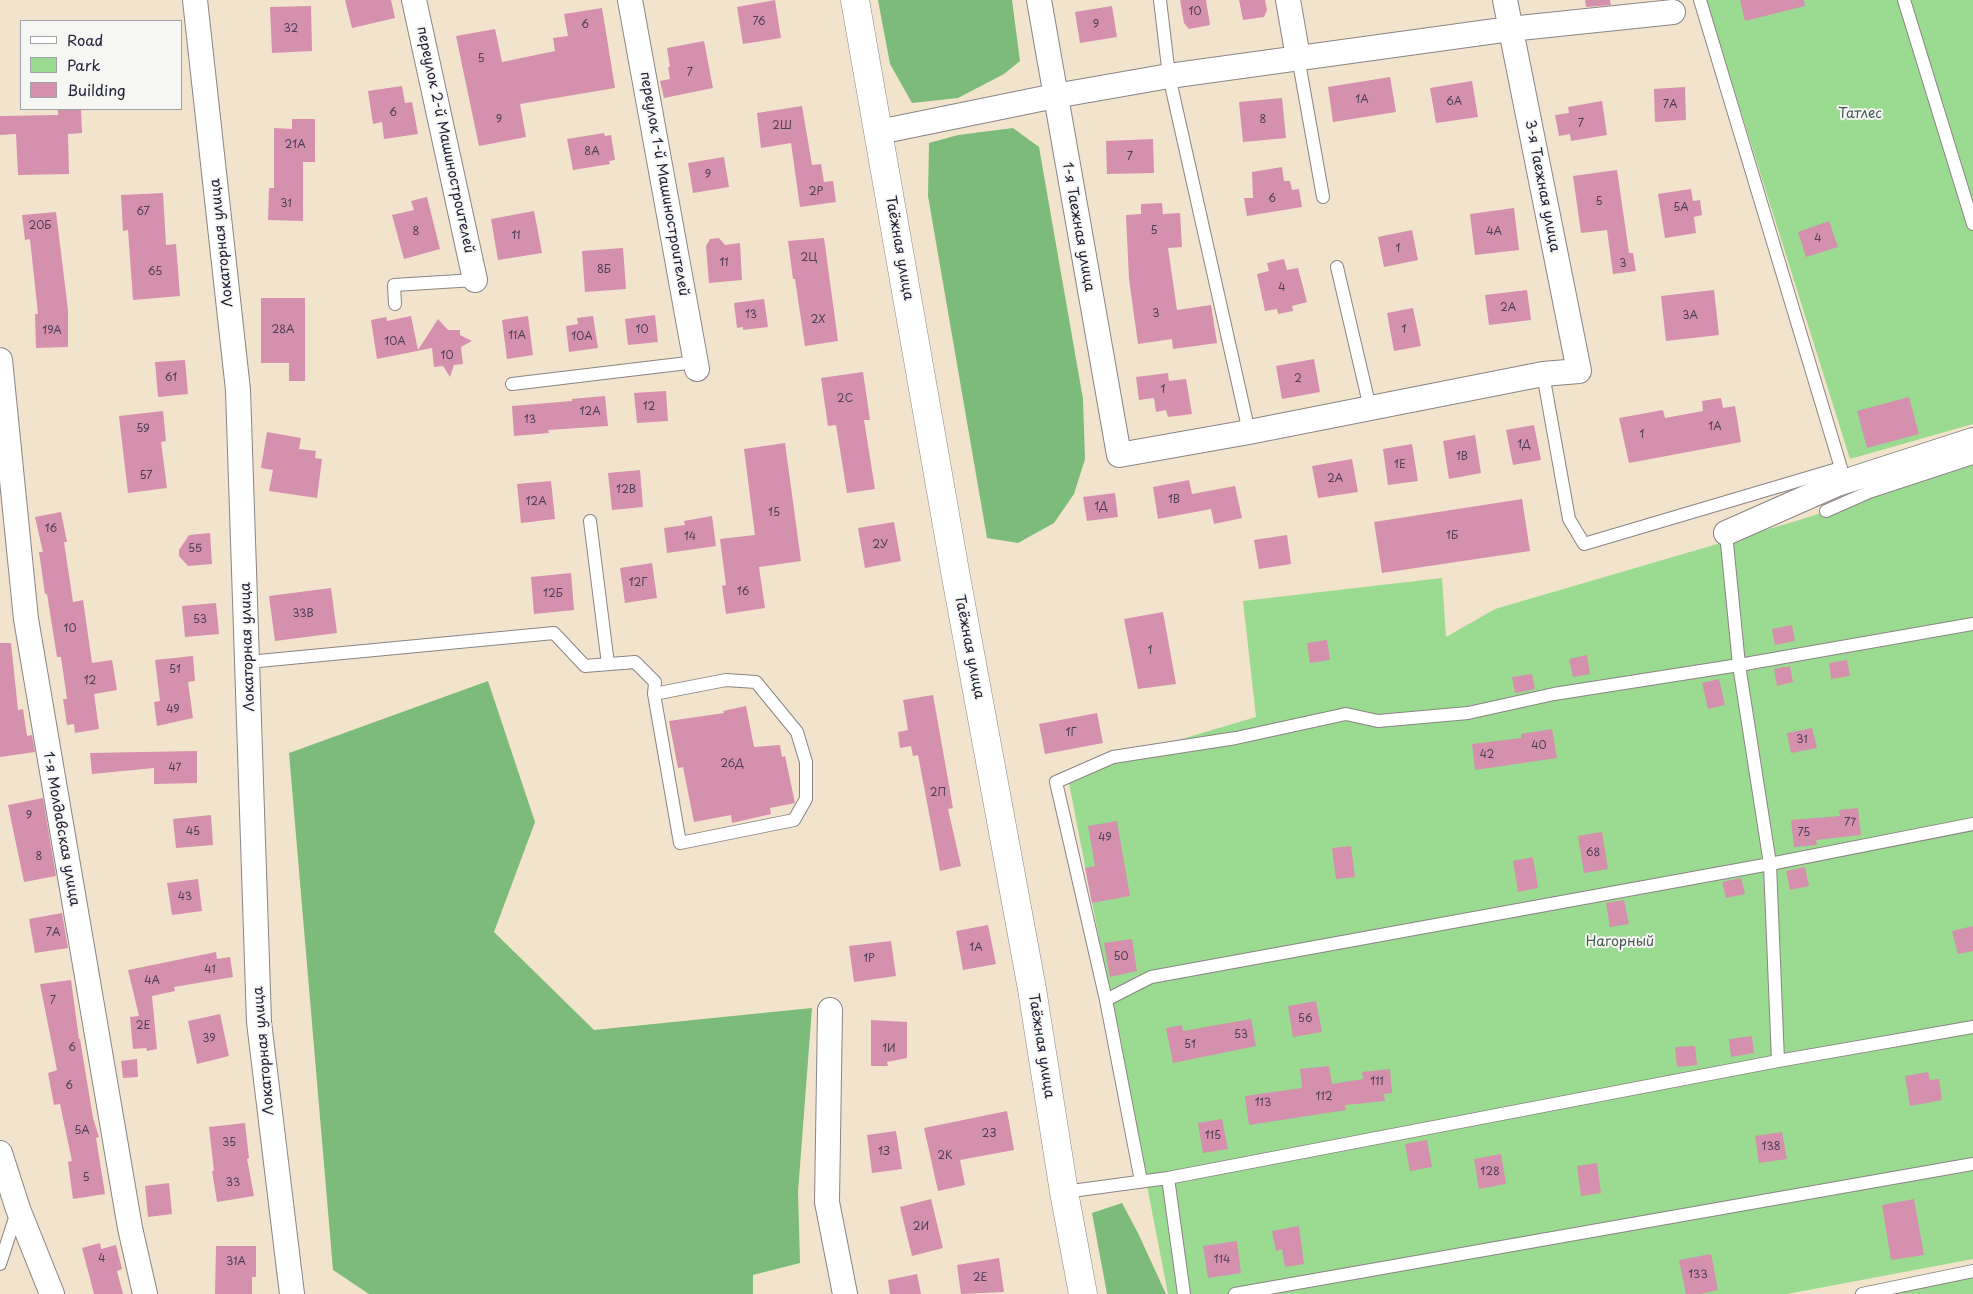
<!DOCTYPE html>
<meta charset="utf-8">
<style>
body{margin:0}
#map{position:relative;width:1973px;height:1294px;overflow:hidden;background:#f2e4cc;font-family:"Playpen Sans",sans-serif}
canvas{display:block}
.legend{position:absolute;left:20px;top:20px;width:162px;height:90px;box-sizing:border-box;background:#f6f6f2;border:1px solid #a1a1a9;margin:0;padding:6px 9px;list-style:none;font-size:15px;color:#22223b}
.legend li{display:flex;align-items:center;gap:10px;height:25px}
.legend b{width:25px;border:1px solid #a1a1a9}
</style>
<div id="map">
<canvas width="1973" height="1294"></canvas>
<ul class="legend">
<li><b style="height:6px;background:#fff"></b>Road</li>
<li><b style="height:14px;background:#9bdb91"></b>Park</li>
<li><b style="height:14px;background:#d490ad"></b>Building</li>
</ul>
</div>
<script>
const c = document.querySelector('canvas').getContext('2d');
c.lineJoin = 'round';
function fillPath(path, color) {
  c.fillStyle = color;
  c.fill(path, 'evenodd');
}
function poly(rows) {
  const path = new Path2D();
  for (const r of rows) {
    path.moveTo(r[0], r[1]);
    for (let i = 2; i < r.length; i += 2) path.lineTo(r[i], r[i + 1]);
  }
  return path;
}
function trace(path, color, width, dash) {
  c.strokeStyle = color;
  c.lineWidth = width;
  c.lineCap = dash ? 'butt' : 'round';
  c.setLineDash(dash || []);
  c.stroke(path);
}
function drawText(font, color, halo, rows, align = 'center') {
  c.font = font + ' "Playpen Sans",sans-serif';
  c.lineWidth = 4;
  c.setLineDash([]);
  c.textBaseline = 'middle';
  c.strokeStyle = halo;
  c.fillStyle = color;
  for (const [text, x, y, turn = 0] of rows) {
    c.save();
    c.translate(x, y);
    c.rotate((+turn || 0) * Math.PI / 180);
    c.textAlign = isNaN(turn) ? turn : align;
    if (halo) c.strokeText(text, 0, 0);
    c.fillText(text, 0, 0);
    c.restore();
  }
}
const green = poly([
 [1706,0,1973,0,1973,424,1850,459],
 [1973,465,1973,1259,1787,1294,1168,1294,1067,773,1256,717,1243,601,1442,578,1446,637,1495,609,1796,521],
 [1973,1273,1973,1294,1858,1294]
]);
const forest = poly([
 [878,0,1012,0,1020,61,1004,74,958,98,912,103,890,64],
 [1013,128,1039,147,1083,399,1085,459,1074,494,1054,523,1018,543,987,538,928,196,929,143,958,135],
 [488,681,535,822,494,932,594,1030,812,1008,798,1192,800,1263,753,1275,753,1294,369,1294,333,1270,289,753],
 [1122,1203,1138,1233,1166,1294,1107,1294,1092,1213]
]);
const building = poly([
 [345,0,391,0,395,18,352,28],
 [775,0,781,38,743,44,737,7],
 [1180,0,1206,0,1210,25,1189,29,1184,23],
 [1239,0,1265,0,1267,10,1264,17,1243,20],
 [1585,0,1610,0,1611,5,1586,7],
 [1740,0,1804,0,1805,6,1745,21],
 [311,6,312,51,272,53,270,7],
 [1112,6,1117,37,1080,43,1075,12],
 [602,8,615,88,520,104,526,137,479,146,456,36,495,29,502,62,555,51,553,38,568,36,564,14],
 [704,41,713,88,664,98,660,81,670,79,668,67,670,67,667,48],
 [1390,77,1396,112,1333,122,1328,87],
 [1472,81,1478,117,1436,123,1430,88],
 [402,86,405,103,412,102,418,134,384,139,382,122,373,124,368,91],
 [1685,87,1686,120,1655,122,1654,89],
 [1282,98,1286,138,1243,142,1239,102],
 [1602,101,1607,135,1571,141,1570,134,1559,136,1555,115,1569,113,1568,107],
 [802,106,812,165,821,164,824,182,833,181,836,202,800,207,791,143,761,148,757,113],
 [58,109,81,109,82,133,68,134,69,174,18,175,16,134,0,135,0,116,58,115],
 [292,119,315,119,315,162,303,162,303,221,268,220,269,188,274,188,274,128,292,129],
 [604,133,605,136,611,135,615,160,609,161,610,164,573,170,567,139],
 [1153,139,1154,173,1107,174,1106,141],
 [724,157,729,187,693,193,688,163],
 [1282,167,1284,181,1290,181,1292,190,1299,189,1302,207,1247,216,1244,198,1253,198,1252,172],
 [1617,170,1629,253,1633,253,1636,271,1613,274,1607,230,1581,233,1573,176],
 [1691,189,1693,201,1700,200,1702,215,1694,217,1696,233,1665,238,1658,194],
 [163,193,166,245,176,244,180,296,133,300,128,230,123,231,121,195],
 [427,197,440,249,404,259,392,215,414,210,411,201],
 [1162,203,1163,214,1180,213,1182,247,1168,248,1177,310,1211,305,1217,343,1173,349,1172,339,1138,344,1129,279,1126,215,1141,214,1141,204],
 [1514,208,1519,250,1475,255,1470,214],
 [534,211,542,253,498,260,491,219],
 [56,212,68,310,68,347,36,348,35,314,38,314,30,239,25,240,22,215],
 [1829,221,1838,247,1806,257,1798,232],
 [1412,230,1418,260,1384,267,1378,237],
 [719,238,725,245,740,243,742,280,709,283,706,246,710,239],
 [824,238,838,341,805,346,795,279,793,279,788,241],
 [623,248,626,289,585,292,582,251],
 [1284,259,1287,270,1298,268,1307,302,1292,306,1293,311,1278,314,1277,309,1265,311,1257,274,1269,271,1267,263],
 [1527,290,1531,320,1489,325,1485,295],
 [1714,290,1719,335,1666,341,1661,296],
 [261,298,305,298,305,381,289,381,289,363,261,363],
 [764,299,768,327,743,330,743,327,737,328,734,303],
 [1413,308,1421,346,1394,351,1387,313],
 [655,315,658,342,628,345,625,319],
 [411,316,418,350,438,319,448,330,460,330,460,335,472,341,461,347,463,364,454,365,450,377,443,366,434,367,432,348,377,359,371,320,386,317,387,321],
 [528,316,533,355,507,359,502,320],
 [593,316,598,348,569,352,566,326,578,324,577,318],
 [1314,359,1320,392,1282,399,1276,366],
 [185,360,188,394,158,397,155,362],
 [863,372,870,420,864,420,875,489,847,493,836,425,828,426,821,378],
 [1168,373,1169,381,1186,379,1192,414,1168,417,1166,410,1156,412,1154,398,1139,400,1136,377],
 [666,391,668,421,637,423,634,393],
 [605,396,608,426,548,430,549,433,514,436,512,406,572,401,572,399],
 [1909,397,1919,434,1867,448,1857,411],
 [1721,398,1723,408,1735,406,1741,442,1629,463,1619,418,1663,410,1665,418,1703,411,1702,401],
 [163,411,166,441,161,442,167,488,128,493,119,416],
 [1534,425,1541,460,1513,465,1506,430],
 [267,432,301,438,299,449,316,451,315,458,322,459,317,498,269,491,273,470,261,468],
 [1475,435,1481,473,1449,479,1443,441],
 [785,443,801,561,759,567,765,608,726,614,722,586,726,585,720,539,755,535,744,449],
 [1412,444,1418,481,1388,485,1383,449],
 [1352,459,1358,492,1318,498,1312,466],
 [640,470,643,507,612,510,608,473],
 [1189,480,1192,494,1235,486,1242,518,1214,524,1211,509,1158,519,1153,487],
 [551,481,555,519,521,523,517,484],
 [1115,493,1118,517,1087,521,1083,497],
 [1522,499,1530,551,1382,573,1374,522],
 [61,512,67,542,64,542,73,602,83,600,92,663,112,660,117,690,94,694,99,729,75,733,74,724,67,725,63,699,67,699,61,657,57,657,47,594,45,594,39,552,43,552,35,517],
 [712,516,716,546,667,553,664,528,685,525,684,521],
 [894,522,901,561,865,568,858,528],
 [210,533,212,564,188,566,179,556,179,550,189,535],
 [1287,535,1291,564,1259,569,1254,540],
 [652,563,657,598,625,603,620,568],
 [571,573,574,610,534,614,531,577],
 [331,588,337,633,275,641,269,596],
 [216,603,219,634,185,637,182,606],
 [1163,612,1176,684,1138,689,1124,619],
 [1792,625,1795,641,1775,645,1772,629],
 [1327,640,1330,660,1310,663,1307,643],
 [0,643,11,643,18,710,23,709,27,736,32,735,35,752,0,757],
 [1587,655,1590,674,1573,677,1569,659],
 [193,656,195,681,188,682,193,718,157,726,154,702,160,701,155,660],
 [1847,660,1850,676,1831,679,1829,663],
 [1790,666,1793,682,1777,686,1774,669],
 [1532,674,1535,689,1515,693,1512,677],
 [1719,679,1725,705,1708,709,1702,683],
 [933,695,953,808,948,809,961,866,940,871,918,755,913,756,911,746,900,748,898,732,908,730,903,700],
 [746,706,754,747,780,745,782,757,785,756,795,803,770,808,771,814,732,823,731,815,694,822,683,767,678,768,669,721,724,713,723,711],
 [1097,713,1103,743,1045,754,1039,724],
 [1812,728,1817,748,1791,753,1787,733],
 [1552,729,1557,758,1475,770,1472,744,1521,738,1521,734],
 [197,751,197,783,154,784,154,768,92,774,90,753],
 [43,798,56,876,24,882,8,805],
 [1858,808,1861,835,1816,840,1817,845,1794,847,1791,820,1840,816,1839,810],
 [211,815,213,845,176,848,173,819],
 [1117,821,1130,896,1092,903,1085,868,1095,866,1088,826],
 [1602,832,1608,869,1584,873,1578,836],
 [1351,846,1355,877,1336,879,1332,848],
 [1533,857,1538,888,1518,892,1513,861],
 [1805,867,1809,886,1790,890,1786,871],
 [1741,878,1745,894,1726,898,1722,882],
 [198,879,202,911,172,915,167,883],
 [1624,900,1629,924,1610,927,1606,903],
 [62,913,68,948,35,953,29,919],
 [988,925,996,964,963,970,956,931],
 [1973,926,1973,951,1958,954,1952,931],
 [1132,939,1137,971,1110,977,1104,943],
 [891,941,896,976,854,982,849,946],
 [216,952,217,959,230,957,233,977,174,987,175,991,152,996,157,1049,147,1051,146,1048,133,1049,130,1017,139,1016,128,970],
 [71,980,79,1039,80,1039,93,1118,99,1137,96,1138,105,1194,73,1199,68,1162,72,1161,60,1104,54,1105,48,1073,57,1070,40,984],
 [1316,1001,1322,1032,1293,1037,1288,1006],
 [220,1014,229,1056,197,1064,188,1021],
 [1251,1019,1256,1046,1173,1063,1166,1028,1182,1025,1183,1031],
 [871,1020,907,1022,907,1058,887,1062,888,1066,871,1066],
 [1752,1036,1754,1053,1731,1057,1729,1039],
 [1695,1046,1697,1065,1677,1067,1675,1047],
 [137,1059,138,1077,123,1078,121,1061],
 [1329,1066,1332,1084,1363,1079,1362,1072,1390,1069,1392,1093,1384,1094,1385,1101,1345,1105,1346,1110,1249,1125,1245,1096,1302,1088,1300,1069],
 [1928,1072,1930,1080,1939,1079,1942,1100,1910,1106,1905,1076],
 [1007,1111,1014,1150,960,1160,965,1185,938,1191,924,1128],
 [1222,1119,1228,1149,1203,1153,1198,1123],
 [245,1123,249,1158,247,1159,254,1196,217,1202,212,1171,214,1171,209,1127],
 [896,1131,902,1169,872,1173,867,1135],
 [1782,1132,1787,1159,1759,1163,1755,1136],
 [1427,1140,1432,1167,1410,1171,1405,1144],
 [1501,1154,1506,1184,1479,1189,1474,1159],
 [1597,1163,1601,1193,1581,1196,1577,1166],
 [169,1183,172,1214,148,1217,145,1186],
 [931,1199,943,1248,912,1256,900,1207],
 [1914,1199,1924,1255,1891,1260,1882,1205],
 [1299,1226,1304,1264,1285,1267,1282,1249,1276,1251,1272,1231],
 [1237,1241,1241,1273,1208,1278,1203,1246],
 [100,1243,101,1249,116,1245,122,1269,117,1271,123,1294,94,1294,82,1248],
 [216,1246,256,1246,256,1277,252,1277,252,1294,215,1294],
 [1711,1254,1718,1290,1700,1294,1686,1294,1679,1260],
 [999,1258,1004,1292,961,1294,957,1265],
 [917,1274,921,1294,890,1294,888,1280]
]);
const service = poly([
 [1160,0,1169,76,1249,432],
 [1904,0,1973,224],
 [1298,57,1323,197],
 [1337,267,1370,408],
 [395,304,394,285,475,280],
 [1543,374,1569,519,1584,544,1841,468,1700,0],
 [512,384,696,362],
 [1826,511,1869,492,1973,458],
 [590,521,608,664],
 [1726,533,1739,665,1770,864,1778,1061],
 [248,662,554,633,585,666,635,662,655,682,654,694,726,680,756,682,797,732,806,762,806,799,794,820,680,843,654,694],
 [1106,1000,1056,782,1113,757,1236,738,1346,714,1378,721,1468,713,1554,694,1739,665,1973,624],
 [1168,1178,1778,1061,1973,1027],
 [1141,1181,1106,1000,1151,977,1770,864,1973,824],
 [1064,1192,1168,1178,1184,1294],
 [0,1264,17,1212],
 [1235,1294,1973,1164],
 [1862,1294,1973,1271]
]);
const minor = poly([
 [195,0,238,390,259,1022,292,1294],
 [414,0,475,280],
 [630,0,697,369],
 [1039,0,1119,455,1249,432,1543,374,1579,371,1505,0],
 [1288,0,1298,57],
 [879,132,1055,96,1169,76,1510,29,1673,12],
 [0,360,26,619,130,1228,145,1294],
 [1726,533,1837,484,1973,440],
 [830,1010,827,1202,845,1294],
 [0,1153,18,1209,52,1294]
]);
const tertiary = poly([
 [855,0,956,577,1032,989,1064,1192,1083,1294]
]);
const numberNames = [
 ["10",1195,12],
 ["76",759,22],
 ["6",585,25],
 ["9",1096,25],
 ["32",291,29],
 ["5",481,59],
 ["7",690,73],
 ["1А",1362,100],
 ["6А",1454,102],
 ["7А",1670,105],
 ["6",393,113],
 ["9",499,120],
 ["8",1263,120],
 ["7",1581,124],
 ["2Ш",782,126],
 ["21А",295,145],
 ["8А",592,152],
 ["7",1130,157],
 ["9",708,175],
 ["2Р",816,192],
 ["6",1272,199],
 ["5",1599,202],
 ["31",286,204],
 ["5А",1681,208],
 ["67",143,212],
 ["20Б",40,226],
 ["5",1154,231],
 ["8",416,232],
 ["4А",1494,232],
 ["11",516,236],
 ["4",1818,239],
 ["1",1398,249],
 ["2Ц",809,258],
 ["11",724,263],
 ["3",1623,264],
 ["8Б",604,270],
 ["65",155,272],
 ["4",1282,288],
 ["2А",1508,308],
 ["3",1156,314],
 ["13",751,315],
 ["3А",1690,316],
 ["2Х",818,320],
 ["28А",283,330],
 ["10",642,330],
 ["1",1404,330],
 ["19А",52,331],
 ["11А",517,336],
 ["10А",582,337],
 ["10А",395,342],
 ["10",447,356],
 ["61",171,378],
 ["2",1298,379],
 ["1",1163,390],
 ["2С",845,399],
 ["12",649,407],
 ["12А",590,412],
 ["13",530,420],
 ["1А",1715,427],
 ["59",143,429],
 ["1",1642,435],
 ["1Д",1524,445],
 ["1В",1462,457],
 ["1Е",1400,465],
 ["57",146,476],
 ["2А",1335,479],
 ["12В",626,490],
 ["1В",1174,500],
 ["12А",536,502],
 ["1Д",1101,507],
 ["15",774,513],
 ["16",51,529],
 ["1Б",1452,536],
 ["14",690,537],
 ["2У",880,545],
 ["55",195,549],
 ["12Г",638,583],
 ["16",743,592],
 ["12Б",553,594],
 ["33В",303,614],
 ["53",200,620],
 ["10",70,629],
 ["1",1150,651],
 ["51",175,670],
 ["12",90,681],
 ["49",173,710],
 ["1Г",1071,733],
 ["31",1802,740],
 ["40",1539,746],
 ["42",1487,755],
 ["26Д",732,764],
 ["47",175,768],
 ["2П",938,793],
 ["9",29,816],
 ["77",1850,823],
 ["45",193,832],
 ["75",1804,833],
 ["49",1105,838],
 ["68",1593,853],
 ["8",39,857],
 ["43",185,897],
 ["7А",53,933],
 ["1А",976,948],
 ["50",1121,957],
 ["1Р",869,959],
 ["41",210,970],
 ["4А",152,981],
 ["7",53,1001],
 ["56",1305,1019],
 ["2Е",143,1026],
 ["53",1241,1035],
 ["39",209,1039],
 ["51",1190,1045],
 ["6",72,1048],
 ["1И",889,1049],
 ["111",1377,1082],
 ["6",69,1086],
 ["112",1324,1097],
 ["113",1263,1103],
 ["5А",82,1131],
 ["2З",989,1134],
 ["115",1213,1136],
 ["35",229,1143],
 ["138",1771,1147],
 ["1З",884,1152],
 ["2К",945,1156],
 ["128",1490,1172],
 ["5",86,1178],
 ["33",233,1183],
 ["2И",921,1227],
 ["4",102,1259],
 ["114",1222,1260],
 ["31А",236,1262],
 ["133",1698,1275],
 ["2Е",980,1278]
];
const parkNames = [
 ["Татлес",1860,114],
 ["Нагорный",1620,942]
];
const streetNames = [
 ["переулок 2-й Машиностроителей",445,140,78],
 ["переулок 1-й Машиностроителей",664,184,80],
 ["3-я Таежная улица",1542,186,79],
 ["1-я Таежная улица",1078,227,80],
 ["Локаторная улица",222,243,-96],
 ["Таёжная улица",899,248,80],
 ["Локаторная улица",248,647,-92],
 ["Таёжная улица",969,647,79],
 ["1-я Молдавская улица",61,829,80],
 ["Таёжная улица",1041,1046,81],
 ["Локаторная улица",264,1051,-95]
];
fillPath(green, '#9bdb91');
fillPath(forest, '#7cbb7b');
fillPath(building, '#d490ad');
trace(service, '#8a8384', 14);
trace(minor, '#8a8384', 26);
trace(tertiary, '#8a8384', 29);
trace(service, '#fff', 12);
trace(minor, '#fff', 24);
trace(tertiary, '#fff', 28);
drawText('11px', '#4e3e58', null, numberNames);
drawText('14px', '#465a55', '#f6f6f2', parkNames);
drawText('14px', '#22223b', '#f6f6f2', streetNames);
</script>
